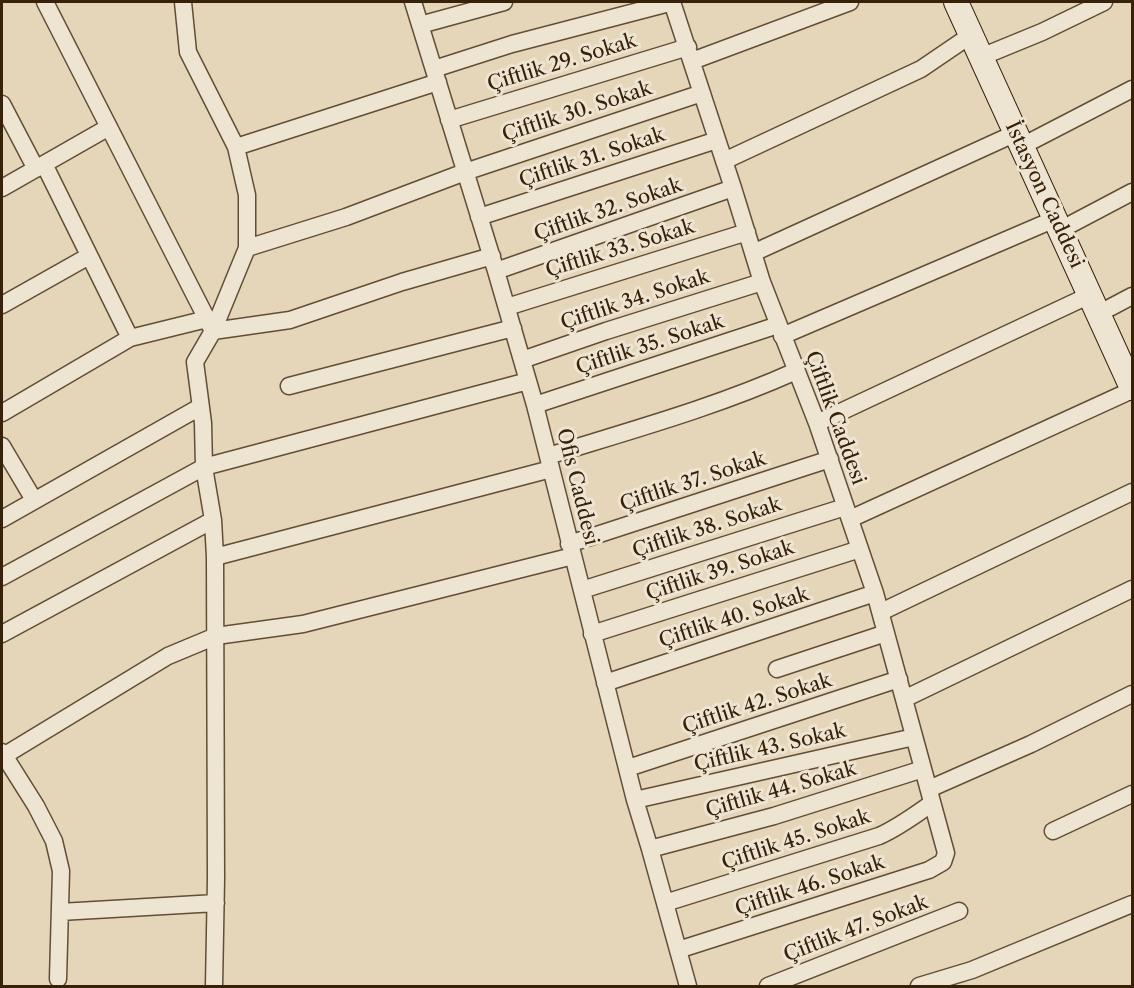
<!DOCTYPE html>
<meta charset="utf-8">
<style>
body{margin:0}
#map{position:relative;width:1134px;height:988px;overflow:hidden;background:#e5d5b9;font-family:"Libre Caslon Text",serif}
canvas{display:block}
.frame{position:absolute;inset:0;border:3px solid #372109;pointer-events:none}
</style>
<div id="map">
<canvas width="1134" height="988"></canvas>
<div class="frame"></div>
</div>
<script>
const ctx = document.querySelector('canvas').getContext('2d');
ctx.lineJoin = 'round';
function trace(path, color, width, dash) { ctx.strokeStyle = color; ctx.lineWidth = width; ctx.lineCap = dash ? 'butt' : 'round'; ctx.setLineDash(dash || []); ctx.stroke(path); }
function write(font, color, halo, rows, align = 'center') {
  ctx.font = font + ' "Libre Caslon Text",serif'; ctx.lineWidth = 6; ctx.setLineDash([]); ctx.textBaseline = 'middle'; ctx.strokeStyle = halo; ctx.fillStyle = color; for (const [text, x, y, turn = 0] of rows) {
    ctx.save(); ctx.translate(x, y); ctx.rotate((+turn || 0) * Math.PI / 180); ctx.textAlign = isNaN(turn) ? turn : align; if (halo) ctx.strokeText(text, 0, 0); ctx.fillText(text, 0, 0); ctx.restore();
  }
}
const street = new Path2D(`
 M 45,2 L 213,331 L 290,320 L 402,282 L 492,256
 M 183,2 L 188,52 L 236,147 L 247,195 L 247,248 L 213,331 L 195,362 L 203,423 L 204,467 L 213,520 L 215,557 L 216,879 L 214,986
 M 413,2 L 496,271 L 535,405 L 635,800 L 650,849 L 688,986
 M 672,2 L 733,188 L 762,282 L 817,423 L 875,593 L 946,853 L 943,862 L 929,870 L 678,950
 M 420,25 L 504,2
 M 981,57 L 1042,32 L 1104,2
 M 692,61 L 850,2
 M 434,69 L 512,44 L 673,2
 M 2,104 L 36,169
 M 449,120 L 688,47
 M 1022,146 L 1132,89
 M 236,147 L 438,82
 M 724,161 L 921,69 L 971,35
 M 44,164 L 130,338
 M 2,188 L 109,127
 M 479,217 L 717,140
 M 1060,230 L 1132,192
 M 247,248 L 346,217 L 465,172 L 702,93
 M 753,253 L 1016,133
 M 496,271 L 733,188
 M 2,305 L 89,256
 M 507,307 L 747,232
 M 1098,314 L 1132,296
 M 782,336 L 1055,219
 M 522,360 L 606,331 L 762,282
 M 289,386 L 513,328
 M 535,405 L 778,325
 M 2,413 L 130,338 L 207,319
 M 817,423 L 1090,295
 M 2,446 L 34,500
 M 548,456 C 632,430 716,407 796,371
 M 2,519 L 200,407
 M 850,519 L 1132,390
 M 569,544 L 830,459
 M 215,557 L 551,469
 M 2,577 L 204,467 L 528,381
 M 582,590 L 845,507
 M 881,612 L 1132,492
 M 2,634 L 213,520
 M 592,634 L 860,549
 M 777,669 L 886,633
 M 605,683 L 875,593
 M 904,699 L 1132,589
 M 2,752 L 36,806 L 54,841 L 61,871 L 58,979
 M 2,757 L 168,656 L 216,636 L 303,624 L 573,556
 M 628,768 L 899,679
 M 929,789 L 1031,744 L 1132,694
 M 635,800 L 914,737
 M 1053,831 L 1132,794
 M 650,849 L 774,816 L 923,769
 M 665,903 L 879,836 C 899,827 915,815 932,803
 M 60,912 L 216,903
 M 768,986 L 959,911
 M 919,986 L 972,970 L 1132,904`);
const secondary = new Path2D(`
 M 956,2 L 1132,388`);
trace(street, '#624e35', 19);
trace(secondary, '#372109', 26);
trace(street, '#eee4d2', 16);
trace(secondary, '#eee4d2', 24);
write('20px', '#372109', '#eee4d2', [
 ["Çiftlik 29. Sokak",562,63,-17],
 ["Çiftlik 30. Sokak",577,112,-18],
 ["Çiftlik 31. Sokak",592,158,-18],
 ["İstasyon Caddesi",1044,195,65],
 ["Çiftlik 32. Sokak",608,210,-19],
 ["Çiftlik 33. Sokak",620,249,-17],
 ["Çiftlik 34. Sokak",635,300,-18],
 ["Çiftlik 35. Sokak",650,345,-18],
 ["Çiftlik Caddesi",835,418,70],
 ["Çiftlik 37. Sokak",693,482,-18],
 ["Ofis Caddesi",577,487,76],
 ["Çiftlik 38. Sokak",707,528,-18],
 ["Çiftlik 39. Sokak",720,571,-18],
 ["Çiftlik 40. Sokak",734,618,-18],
 ["Çiftlik 42. Sokak",757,704,-18],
 ["Çiftlik 43. Sokak",770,748,-13],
 ["Çiftlik 44. Sokak",781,790,-16],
 ["Çiftlik 45. Sokak",796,840,-18],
 ["Çiftlik 46. Sokak",810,886,-18],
 ["Çiftlik 47. Sokak",856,929,-21]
]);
</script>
